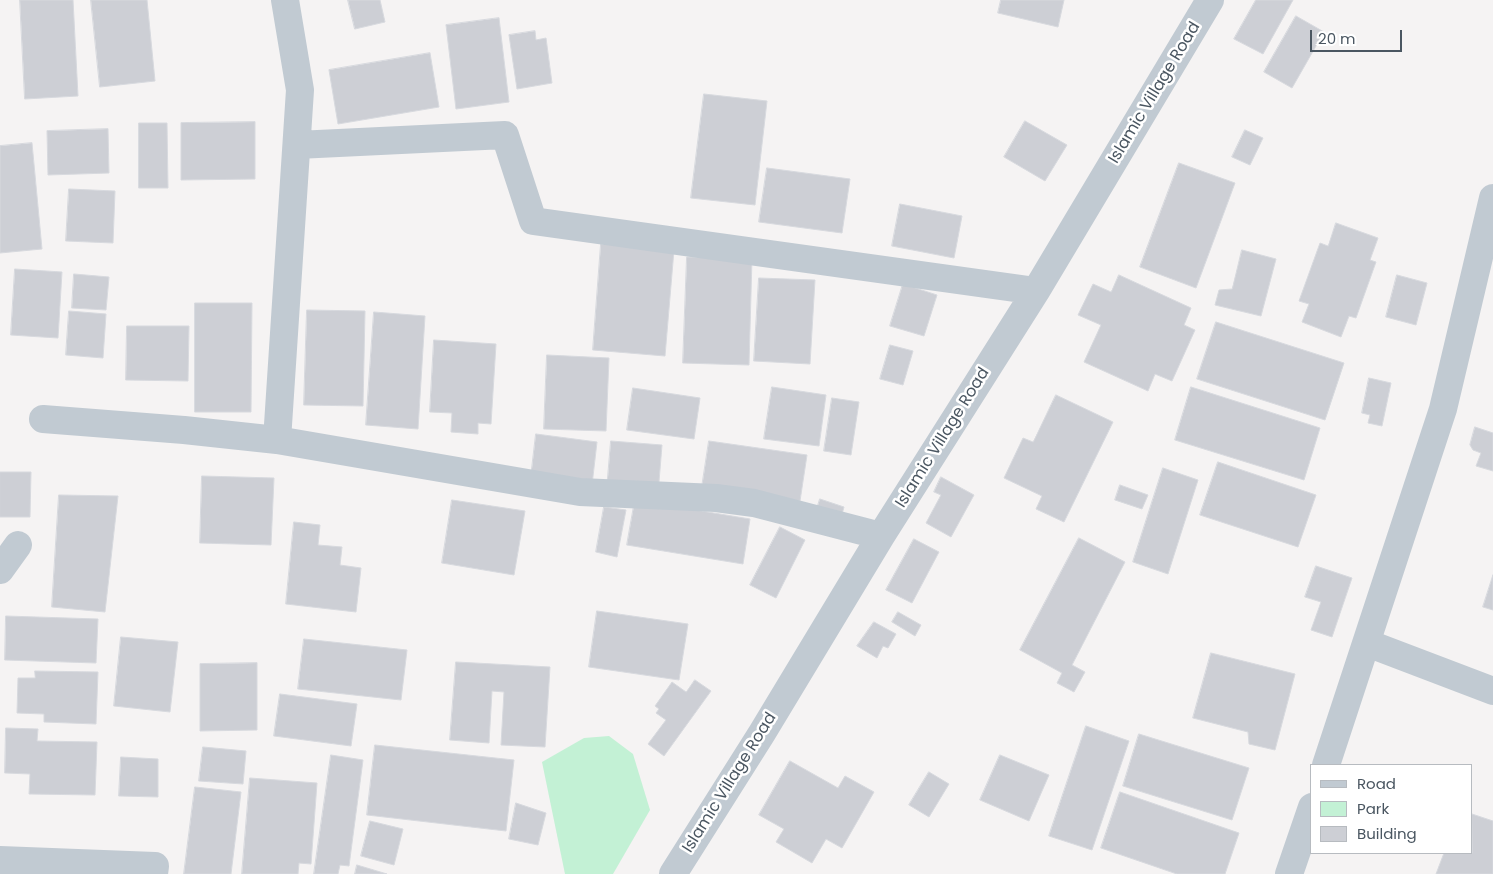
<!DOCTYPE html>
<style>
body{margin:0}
#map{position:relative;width:1493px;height:874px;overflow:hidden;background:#f5f3f3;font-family:Poppins,sans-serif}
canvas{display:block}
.legend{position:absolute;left:1310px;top:764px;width:162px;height:90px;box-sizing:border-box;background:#fff;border:1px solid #b7bbc0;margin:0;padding:6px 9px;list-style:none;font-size:15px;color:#4a5661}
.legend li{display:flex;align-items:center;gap:10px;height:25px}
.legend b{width:25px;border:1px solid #b7bbc0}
.scale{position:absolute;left:1310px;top:30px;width:92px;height:22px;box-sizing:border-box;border:2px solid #4a5661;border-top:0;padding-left:6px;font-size:15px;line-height:18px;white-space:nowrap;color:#4a5661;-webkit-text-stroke:4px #fff;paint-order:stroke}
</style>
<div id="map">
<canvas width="1493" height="874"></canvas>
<ul class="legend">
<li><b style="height:6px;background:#c1cad2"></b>Road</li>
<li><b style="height:14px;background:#c3f1d5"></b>Park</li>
<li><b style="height:14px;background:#cdcfd5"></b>Building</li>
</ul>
<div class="scale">20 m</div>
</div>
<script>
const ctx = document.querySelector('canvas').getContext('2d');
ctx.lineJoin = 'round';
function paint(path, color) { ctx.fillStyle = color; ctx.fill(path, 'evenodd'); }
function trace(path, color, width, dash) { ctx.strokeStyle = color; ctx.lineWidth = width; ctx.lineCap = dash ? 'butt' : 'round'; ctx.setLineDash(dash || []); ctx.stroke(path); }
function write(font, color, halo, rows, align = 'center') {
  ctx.font = font + ' Poppins,sans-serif'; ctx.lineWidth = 5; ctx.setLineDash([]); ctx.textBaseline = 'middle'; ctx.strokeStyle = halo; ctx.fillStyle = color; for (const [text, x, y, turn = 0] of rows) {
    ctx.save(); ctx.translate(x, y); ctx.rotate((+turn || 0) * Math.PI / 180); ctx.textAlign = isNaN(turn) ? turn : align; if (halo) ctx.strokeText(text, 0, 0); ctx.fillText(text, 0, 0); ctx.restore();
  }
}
paint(new Path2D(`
 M 609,736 L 633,754 L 650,810 L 613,874 L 565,874 L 542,762 L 584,738 Z`), '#c3f1d5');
const building = new Path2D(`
 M 20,0 L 73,0 L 78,96 L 25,99 Z
 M 91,0 L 147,0 L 155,81 L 100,87 Z
 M 348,0 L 380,0 L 385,22 L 355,29 Z
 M 1001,0 L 1064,0 L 1058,27 L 998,13 Z
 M 1256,0 L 1293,0 L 1263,54 L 1234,39 Z
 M 1296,16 L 1324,32 L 1292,88 L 1264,72 Z
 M 499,18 L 509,102 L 456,109 L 446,25 Z
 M 535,31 L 536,40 L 546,38 L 552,83 L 517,89 L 509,35 Z
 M 430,53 L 439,107 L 338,124 L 329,70 Z
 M 704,94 L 767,101 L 755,205 L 691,198 Z
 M 1025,121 L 1067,145 L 1045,181 L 1004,157 Z
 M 255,122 L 255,179 L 181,180 L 181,123 Z
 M 139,123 L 167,123 L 168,188 L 139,188 Z
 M 108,129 L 109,173 L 48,175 L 47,131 Z
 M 1245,130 L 1263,138 L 1250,165 L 1232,157 Z
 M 32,143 L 42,249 L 0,253 L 0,146 Z
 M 1179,163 L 1235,183 L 1196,288 L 1140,267 Z
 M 767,168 L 850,179 L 842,233 L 759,222 Z
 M 69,189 L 115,191 L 113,243 L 66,241 Z
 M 900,204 L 962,216 L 954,258 L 892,246 Z
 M 1336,223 L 1378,238 L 1370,260 L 1376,262 L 1356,318 L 1349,316 L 1341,337 L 1302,322 L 1309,304 L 1299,301 L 1320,243 L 1328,246 Z
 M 601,244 L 674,250 L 665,356 L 593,350 Z
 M 1242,250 L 1276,259 L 1261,316 L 1215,305 L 1219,290 L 1232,289 Z
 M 687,257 L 752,258 L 749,365 L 683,363 Z
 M 15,269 L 62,272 L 58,338 L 11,335 Z
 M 74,274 L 109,277 L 106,310 L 72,308 Z
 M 1119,275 L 1191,308 L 1184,325 L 1195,330 L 1172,381 L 1155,374 L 1148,391 L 1084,362 L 1101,325 L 1078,315 L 1093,284 L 1111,292 Z
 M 1397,275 L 1427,283 L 1416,325 L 1386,317 Z
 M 759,278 L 815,280 L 810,364 L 754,361 Z
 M 903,284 L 937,295 L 924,336 L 890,326 Z
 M 195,303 L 252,303 L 251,412 L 195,412 Z
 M 307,310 L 365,311 L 363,406 L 304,405 Z
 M 69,311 L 106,314 L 103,358 L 66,355 Z
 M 374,312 L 425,316 L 418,429 L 366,425 Z
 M 1216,322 L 1344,363 L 1325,420 L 1197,379 Z
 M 127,326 L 189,326 L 188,381 L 126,380 Z
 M 434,340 L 496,344 L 491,424 L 478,423 L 478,434 L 451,432 L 452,413 L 430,412 Z
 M 890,345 L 913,351 L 903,385 L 880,379 Z
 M 547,355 L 609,358 L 606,431 L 544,429 Z
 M 1369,378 L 1391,383 L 1382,426 L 1368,423 L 1370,415 L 1362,413 Z
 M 772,387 L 826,395 L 819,446 L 764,439 Z
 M 1191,387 L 1320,428 L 1304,480 L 1175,440 Z
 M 633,388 L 700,398 L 694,439 L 627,430 Z
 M 1056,395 L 1113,422 L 1064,522 L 1036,509 L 1042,496 L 1004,478 L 1023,438 L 1033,442 Z
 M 832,398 L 859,402 L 851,455 L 824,451 Z
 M 1475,427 L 1493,433 L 1493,471 L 1476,466 L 1481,453 L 1473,450 L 1470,445 Z
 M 536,434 L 597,442 L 592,485 L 531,477 Z
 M 611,441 L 662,445 L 658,494 L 607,489 Z
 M 709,441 L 807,455 L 800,501 L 702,487 Z
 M 1218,462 L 1316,495 L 1298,547 L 1200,515 Z
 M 1163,468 L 1198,480 L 1168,574 L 1133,562 Z
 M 0,472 L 31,472 L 30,517 L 0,517 Z
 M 202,476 L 274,478 L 271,545 L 200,543 Z
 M 941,477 L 974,495 L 951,537 L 926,523 L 941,495 L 934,492 Z
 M 1120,485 L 1148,495 L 1142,509 L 1115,500 Z
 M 59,495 L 118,496 L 105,612 L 52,607 Z
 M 820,499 L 844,507 L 839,525 L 814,518 Z
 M 452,500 L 525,511 L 514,575 L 442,563 Z
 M 635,500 L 750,519 L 743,564 L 627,545 Z
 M 604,507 L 626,510 L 617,557 L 596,552 Z
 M 294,522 L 320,525 L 318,545 L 342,547 L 340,565 L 361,568 L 356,612 L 286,604 Z
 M 780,527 L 805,540 L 776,598 L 750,585 Z
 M 1079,538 L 1125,562 L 1072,665 L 1085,672 L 1074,692 L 1057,683 L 1062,673 L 1020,650 Z
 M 914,539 L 939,552 L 912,603 L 886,590 Z
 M 1316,566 L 1352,578 L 1332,637 L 1311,630 L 1321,602 L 1305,597 Z
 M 1493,575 L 1493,610 L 1483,607 Z
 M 597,611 L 688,624 L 679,680 L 589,667 Z
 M 898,612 L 921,625 L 915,636 L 892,622 Z
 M 6,616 L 98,619 L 96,663 L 5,660 Z
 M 874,622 L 896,634 L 888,648 L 883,646 L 877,658 L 857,646 Z
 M 121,637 L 178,642 L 170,712 L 114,706 Z
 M 304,639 L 407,650 L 401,700 L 298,689 Z
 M 1211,653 L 1295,674 L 1275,750 L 1249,744 L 1248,732 L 1193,718 Z
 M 456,662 L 550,667 L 545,747 L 501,745 L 504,692 L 492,691 L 489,743 L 450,740 Z
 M 257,663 L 257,730 L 200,731 L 200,664 Z
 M 35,671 L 98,672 L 96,724 L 44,722 L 44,714 L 17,713 L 18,678 L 35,678 Z
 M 695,680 L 711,691 L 664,756 L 648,744 L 666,720 L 656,713 L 659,709 L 655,706 L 672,682 L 686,692 Z
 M 280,694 L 357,704 L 351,746 L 274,736 Z
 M 1086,726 L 1129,741 L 1092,850 L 1049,836 Z
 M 6,728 L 38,729 L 37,741 L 97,742 L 95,795 L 29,794 L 30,774 L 5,773 Z
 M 1139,734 L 1249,768 L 1232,820 L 1123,786 Z
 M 375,745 L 514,760 L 506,831 L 367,815 Z
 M 203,747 L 246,751 L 243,784 L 199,781 Z
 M 331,755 L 363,760 L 349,866 L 340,865 L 338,874 L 314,874 Z
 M 1000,755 L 1049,775 L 1029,821 L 980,800 Z
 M 121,757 L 158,759 L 158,797 L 119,796 Z
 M 790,761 L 838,788 L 845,776 L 874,792 L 842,848 L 826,839 L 812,863 L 776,842 L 784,829 L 759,815 Z
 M 929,772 L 949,784 L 929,817 L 909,805 Z
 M 250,778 L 317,783 L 311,864 L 299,863 L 298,874 L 242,874 Z
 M 195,787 L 241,792 L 231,874 L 184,874 Z
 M 1120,792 L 1239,833 L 1225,874 L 1177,874 L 1101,848 Z
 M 516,803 L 546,813 L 538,845 L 509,839 Z
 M 1472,814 L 1493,821 L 1493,874 L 1436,874 L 1444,853 L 1472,853 Z
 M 370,821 L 403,829 L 394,865 L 361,856 Z
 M 357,865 L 387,874 L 355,874 Z`);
paint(building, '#cdcfd5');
trace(building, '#d7d9de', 1);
trace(new Path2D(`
 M 297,145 L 505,135 L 533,221 L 1036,291
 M 43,419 L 184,430 L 277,440 L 580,492 L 716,498 L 754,503 L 881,536
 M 277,440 L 300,90 L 285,0
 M 0,570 L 18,545
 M 1367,643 L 1493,691
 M 1326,765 L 1443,409 L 1493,198
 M 0,860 L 155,866 L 154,874
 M 673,874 L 762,733 L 881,536 L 1036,291 L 1210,0
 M 1289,874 L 1312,807`), '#c1cad2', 28);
write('16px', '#4a5661', '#fff', [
 ["Islamic Village Road",1155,93,-59],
 ["Islamic Village Road",943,438,-58],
 ["Islamic Village Road",730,783,-58]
]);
</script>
